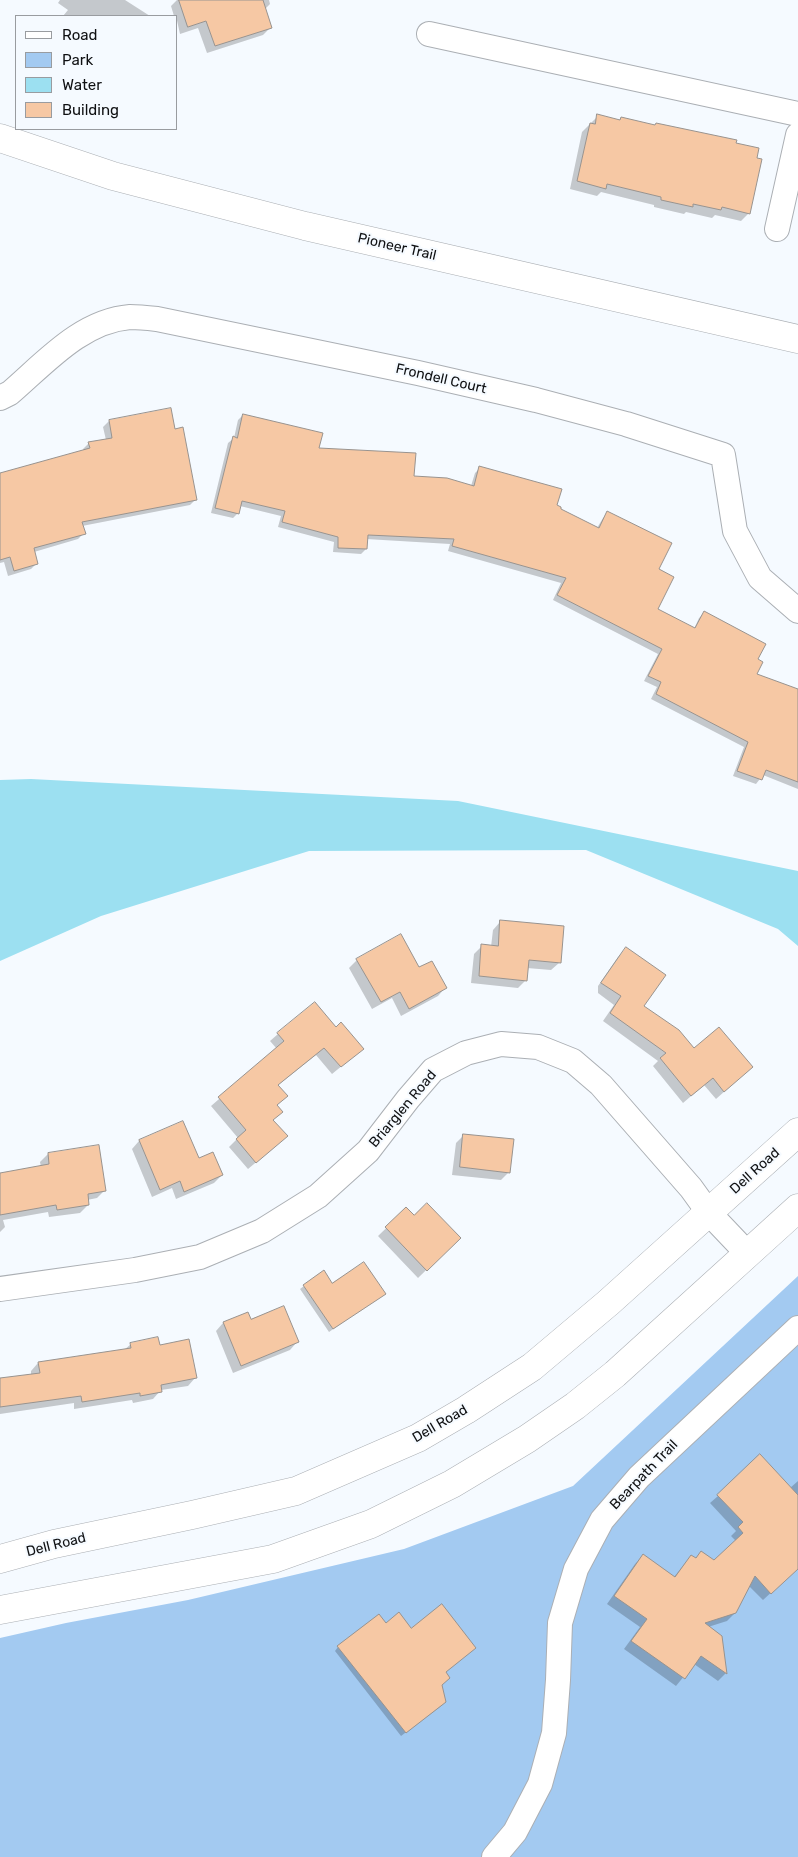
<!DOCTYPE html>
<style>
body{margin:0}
#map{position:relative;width:798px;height:1857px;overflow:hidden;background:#f5faff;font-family:Rubik,sans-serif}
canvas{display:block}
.legend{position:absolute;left:15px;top:15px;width:162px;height:115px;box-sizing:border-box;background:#f5faff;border:1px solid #999ca0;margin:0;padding:6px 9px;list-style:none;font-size:15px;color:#0f1012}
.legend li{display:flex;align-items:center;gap:10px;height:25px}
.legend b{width:25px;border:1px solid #999ca0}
</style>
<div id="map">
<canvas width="798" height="1857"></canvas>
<ul class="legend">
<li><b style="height:6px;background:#fff"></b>Road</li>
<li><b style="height:14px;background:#a3caf1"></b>Park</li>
<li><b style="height:14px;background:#9ce0f1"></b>Water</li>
<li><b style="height:14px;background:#f6c8a4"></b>Building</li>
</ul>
</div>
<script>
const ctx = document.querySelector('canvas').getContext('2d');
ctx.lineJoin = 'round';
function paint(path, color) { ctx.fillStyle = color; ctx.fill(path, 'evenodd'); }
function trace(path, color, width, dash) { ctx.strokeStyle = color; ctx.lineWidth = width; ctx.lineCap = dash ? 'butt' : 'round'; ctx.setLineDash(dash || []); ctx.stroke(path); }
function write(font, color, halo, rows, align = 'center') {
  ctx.font = font + ' Rubik,sans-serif'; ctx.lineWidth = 4; ctx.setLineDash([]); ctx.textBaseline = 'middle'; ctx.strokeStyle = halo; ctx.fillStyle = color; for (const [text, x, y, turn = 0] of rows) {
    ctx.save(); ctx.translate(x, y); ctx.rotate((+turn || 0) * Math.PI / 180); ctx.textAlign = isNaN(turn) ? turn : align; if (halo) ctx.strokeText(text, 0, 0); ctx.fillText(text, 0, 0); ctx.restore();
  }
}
paint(new Path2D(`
 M 798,1276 L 798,1857 L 0,1857 L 0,1638 L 66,1623 L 188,1600 L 404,1549 L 573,1486 Z`), '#a3caf1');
paint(new Path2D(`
 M 31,779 L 458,801 L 798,871 L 798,946 L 778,929 L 586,850 L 309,851 L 101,916 L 0,961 L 0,780 Z`), '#9ce0f1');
paint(new Path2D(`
 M 60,0 L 125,0 L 150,16 L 63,16 L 68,10 L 58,3 Z
 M 177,0 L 269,0 L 270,4 L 265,9 L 271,27 L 263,35 L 207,53 L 198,28 L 180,34 L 176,16 L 174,16 L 171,6 Z
 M 598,116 L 619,121 L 621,118 L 749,213 L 741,221 L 715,215 L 712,218 L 686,212 L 684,214 L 654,207 L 654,205 L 601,192 L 597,196 L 570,189 L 582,132 Z
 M 243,415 L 318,449 L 413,477 L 471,486 L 475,473 L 480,468 L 597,528 L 603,518 L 608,513 L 657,570 L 656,610 L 694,629 L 699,618 L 704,613 L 756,660 L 755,674 L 798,690 L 798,789 L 763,775 L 756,784 L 733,776 L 744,747 L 651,699 L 657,687 L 644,681 L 658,654 L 553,600 L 561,583 L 448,551 L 450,544 L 366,539 L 366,549 L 361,554 L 333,552 L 334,542 L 278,527 L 281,516 L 240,506 L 238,513 L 233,518 L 211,513 L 228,443 L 234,438 L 238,420 Z
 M 109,421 L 174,430 L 195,500 L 190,505 L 82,526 L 84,533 L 78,539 L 34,552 L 37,563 L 31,569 L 8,576 L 4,562 L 0,563 L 0,474 L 84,451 L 83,449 L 89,443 L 106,440 L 103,427 Z
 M 500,922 L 559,963 L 551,970 L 527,968 L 526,980 L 518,988 L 471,983 L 474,954 L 482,946 L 491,947 L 493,930 Z
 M 626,949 L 642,1006 L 694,1050 L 743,1075 L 716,1099 L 704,1085 L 683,1103 L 653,1066 L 658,1061 L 603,1021 L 614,1005 L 598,993 L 598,986 L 618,957 Z
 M 357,960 L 419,969 L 445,988 L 438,996 L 401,1016 L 392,998 L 372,1009 L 349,968 Z
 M 278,1034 L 354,1056 L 332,1074 L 316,1055 L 277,1086 L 286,1096 L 276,1106 L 272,1120 L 278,1144 L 248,1169 L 229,1147 L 238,1138 L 211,1106 L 277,1049 L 270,1041 Z
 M 464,1135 L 509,1172 L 501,1180 L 452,1175 L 456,1143 Z
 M 139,1141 L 198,1160 L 222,1175 L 214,1183 L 176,1199 L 172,1188 L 152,1197 L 132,1149 Z
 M 48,1154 L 105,1190 L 97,1198 L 87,1200 L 88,1205 L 80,1213 L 49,1217 L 48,1212 L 3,1220 L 5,1227 L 0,1232 L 0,1174 L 41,1167 L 40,1162 Z
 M 406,1209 L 414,1217 L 459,1238 L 418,1278 L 378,1236 Z
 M 332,1285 L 384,1294 L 329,1332 L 300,1289 L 304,1286 Z
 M 251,1320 L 297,1342 L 290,1350 L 233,1373 L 216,1331 L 223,1323 Z
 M 131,1344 L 159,1347 L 195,1378 L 188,1386 L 161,1390 L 153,1399 L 133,1403 L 132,1400 L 74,1409 L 74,1403 L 0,1414 L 0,1379 L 31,1375 L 31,1371 L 38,1363 L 124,1350 Z
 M 798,1481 L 798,1568 L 763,1600 L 749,1586 L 735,1613 L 727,1621 L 708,1627 L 720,1637 L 726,1673 L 718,1681 L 694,1664 L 676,1686 L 624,1649 L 640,1627 L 607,1604 L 635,1564 L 643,1556 L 674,1577 L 691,1556 L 695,1559 L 701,1552 L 714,1562 L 736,1541 L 731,1536 L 736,1531 L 710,1503 L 718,1496 L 790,1488 Z
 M 386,1624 L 444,1672 L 441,1685 L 441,1706 L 401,1736 L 335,1651 L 338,1647 Z`), '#0003');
const building = new Path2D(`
 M 179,0 L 263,0 L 272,28 L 215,46 L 206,21 L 188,27 Z
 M 597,114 L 620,120 L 621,117 L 655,125 L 656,123 L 737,140 L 736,143 L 759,148 L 757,158 L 762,159 L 750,214 L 722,207 L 721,210 L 693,204 L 693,207 L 661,200 L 661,197 L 607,184 L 606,189 L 577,181 L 590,123 L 595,124 Z
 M 171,408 L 175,429 L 183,427 L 197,500 L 82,522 L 86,534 L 34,548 L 38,564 L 14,571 L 10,557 L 0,560 L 0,473 L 90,448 L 88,442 L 112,438 L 109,420 Z
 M 243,414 L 323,433 L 319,448 L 416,453 L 414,476 L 447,478 L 474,486 L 479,466 L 562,489 L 557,505 L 561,507 L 561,509 L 599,528 L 607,511 L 672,543 L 659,569 L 674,577 L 658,609 L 695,628 L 704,611 L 766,644 L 758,659 L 763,662 L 757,674 L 798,689 L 798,782 L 766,770 L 762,780 L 737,771 L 748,742 L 656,694 L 661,682 L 648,676 L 662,649 L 557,595 L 566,578 L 452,546 L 454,539 L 368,535 L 367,549 L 338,548 L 338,537 L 282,522 L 285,511 L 242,501 L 239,514 L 215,508 L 233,436 L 237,438 Z
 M 500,920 L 564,926 L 561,963 L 529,960 L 527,981 L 479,976 L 481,944 L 498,946 Z
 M 401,934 L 419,967 L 432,961 L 447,988 L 409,1009 L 400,992 L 381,1002 L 356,959 Z
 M 626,947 L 666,975 L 644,1006 L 679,1030 L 694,1048 L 719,1027 L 753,1067 L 724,1092 L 713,1078 L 691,1096 L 660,1058 L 666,1053 L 610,1013 L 621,996 L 601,983 Z
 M 315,1002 L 336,1027 L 341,1022 L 364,1049 L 341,1067 L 324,1048 L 278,1085 L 288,1096 L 277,1105 L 283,1112 L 273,1120 L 288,1136 L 256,1163 L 236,1139 L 246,1130 L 218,1097 L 284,1041 L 277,1033 Z
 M 183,1121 L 199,1158 L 213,1152 L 223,1175 L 184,1192 L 180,1181 L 160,1190 L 139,1140 Z
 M 463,1134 L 514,1139 L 510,1173 L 460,1167 Z
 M 99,1145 L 106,1191 L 88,1194 L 89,1205 L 57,1210 L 56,1205 L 0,1215 L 0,1173 L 49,1164 L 48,1153 Z
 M 427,1203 L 461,1238 L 427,1271 L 385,1227 L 406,1207 L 414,1215 Z
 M 364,1262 L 386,1294 L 333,1329 L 303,1285 L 324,1270 L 332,1283 Z
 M 284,1306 L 299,1342 L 241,1366 L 223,1322 L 248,1312 L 251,1319 Z
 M 158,1337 L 160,1345 L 189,1339 L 197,1378 L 161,1385 L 162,1392 L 140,1396 L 140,1393 L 82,1402 L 81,1396 L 0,1407 L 0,1378 L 40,1373 L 38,1362 L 131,1348 L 130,1343 Z
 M 760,1454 L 798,1495 L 798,1569 L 771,1594 L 755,1576 L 736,1613 L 705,1623 L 722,1636 L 727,1674 L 701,1656 L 685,1679 L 631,1641 L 647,1619 L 614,1596 L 643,1554 L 675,1577 L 691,1555 L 696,1558 L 701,1551 L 714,1560 L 743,1533 L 738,1527 L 743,1522 L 717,1495 Z
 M 442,1604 L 476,1648 L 446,1672 L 450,1678 L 442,1685 L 446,1702 L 406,1733 L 337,1646 L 379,1614 L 386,1623 L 399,1612 L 411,1628 Z`);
paint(building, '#f6c8a4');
trace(building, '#98938f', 1);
const minor = new Path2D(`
 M 429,34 L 798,114
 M 777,229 L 798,135
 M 0,398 L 10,393 C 45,363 81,321 130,317 C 138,317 148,318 157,319 L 418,373 L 536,400 L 626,424 L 723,455 L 735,531 L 760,578 L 798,611
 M 0,1289 L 135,1270 L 200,1257 L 262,1231 L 318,1196 L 368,1151 L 408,1099 L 433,1070 L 466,1053 L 501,1044 L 538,1047 L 573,1061 L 601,1085 L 691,1188 L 709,1213 L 747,1253
 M 494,1857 L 515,1832 L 540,1784 L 554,1733 L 558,1680 L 560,1623 L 576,1569 L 602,1520 L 639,1477 L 798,1328`);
const secondary = new Path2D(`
 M 0,138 L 113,176 L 305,226 L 798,339
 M 0,1559 L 54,1544 L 192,1515 L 296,1491 L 418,1438 L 466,1410 L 532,1367 L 608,1303 L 798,1132
 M 0,1610 L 273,1559 L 371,1524 L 452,1484 L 527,1439 L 575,1406 L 615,1374 L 798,1208`);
trace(minor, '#abafb4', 26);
trace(secondary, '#abafb4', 29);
trace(minor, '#fff', 24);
trace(secondary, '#fff', 28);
write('14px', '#0f1012', '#f5faff', [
 ["Pioneer Trail",397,247,13],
 ["Frondell Court",441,379,13],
 ["Briarglen Road",403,1109,-50],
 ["Dell Road",755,1171,-42],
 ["Dell Road",440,1424,-30],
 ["Bearpath Trail",644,1475,-46],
 ["Dell Road",56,1545,-14]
]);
</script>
